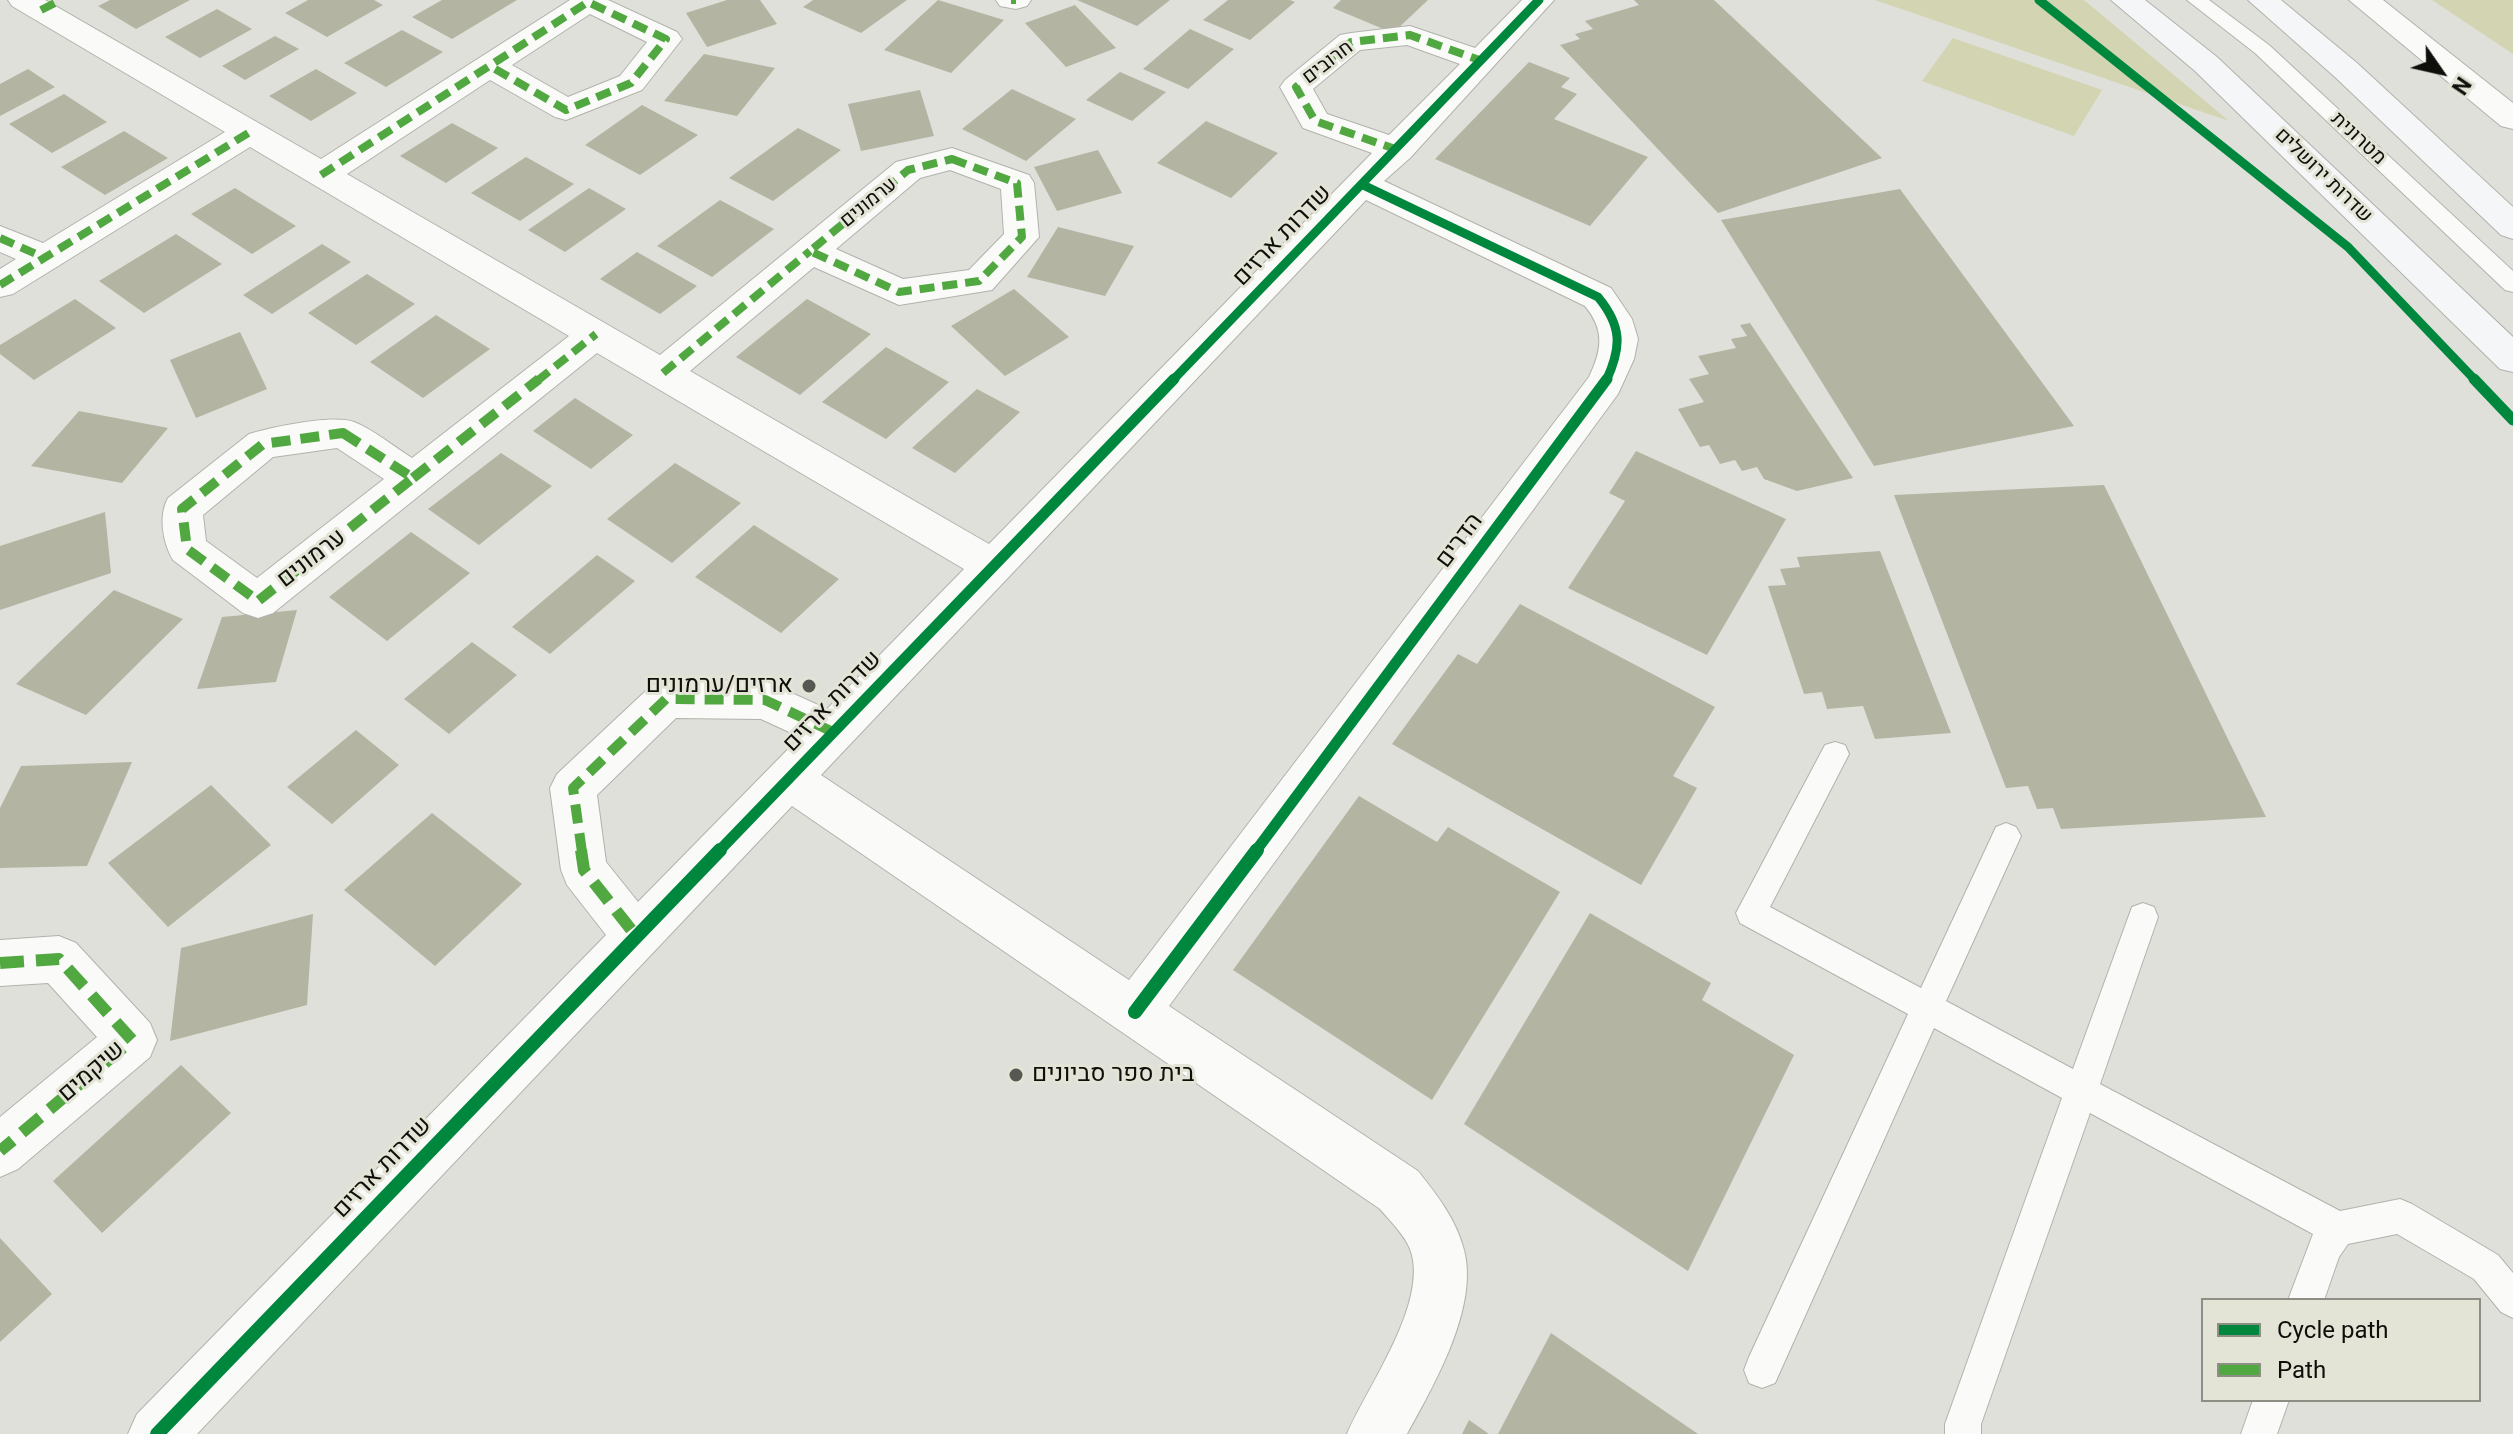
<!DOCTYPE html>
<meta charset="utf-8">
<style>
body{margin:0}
#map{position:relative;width:2513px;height:1434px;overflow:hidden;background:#e0e0da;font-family:Roboto,sans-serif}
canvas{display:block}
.legend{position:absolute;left:2201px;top:1298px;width:280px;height:104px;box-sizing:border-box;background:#e3e4d6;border:2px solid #8e8f84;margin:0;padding:10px 14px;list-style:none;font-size:24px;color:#0e0f0a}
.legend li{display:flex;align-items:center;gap:16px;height:40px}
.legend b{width:40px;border:2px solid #8e8f84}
.north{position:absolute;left:2401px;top:32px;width:80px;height:80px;-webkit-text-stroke:6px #e3e4d6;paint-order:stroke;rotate:124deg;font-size:22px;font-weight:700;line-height:32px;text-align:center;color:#0e0f0a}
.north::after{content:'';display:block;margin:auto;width:28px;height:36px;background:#0e0f0a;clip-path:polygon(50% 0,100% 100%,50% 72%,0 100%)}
</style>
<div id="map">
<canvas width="2513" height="1434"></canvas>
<ul class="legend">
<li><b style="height:10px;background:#00873e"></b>Cycle path</li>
<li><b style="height:10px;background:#51a841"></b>Path</li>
</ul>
<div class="north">N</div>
</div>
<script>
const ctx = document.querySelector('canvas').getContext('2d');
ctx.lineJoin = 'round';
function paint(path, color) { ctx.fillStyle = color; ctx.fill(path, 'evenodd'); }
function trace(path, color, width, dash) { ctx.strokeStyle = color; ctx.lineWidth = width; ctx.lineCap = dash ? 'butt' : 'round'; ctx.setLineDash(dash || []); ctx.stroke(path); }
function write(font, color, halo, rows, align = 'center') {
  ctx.font = font + ' Roboto,Heebo,sans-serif'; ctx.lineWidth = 6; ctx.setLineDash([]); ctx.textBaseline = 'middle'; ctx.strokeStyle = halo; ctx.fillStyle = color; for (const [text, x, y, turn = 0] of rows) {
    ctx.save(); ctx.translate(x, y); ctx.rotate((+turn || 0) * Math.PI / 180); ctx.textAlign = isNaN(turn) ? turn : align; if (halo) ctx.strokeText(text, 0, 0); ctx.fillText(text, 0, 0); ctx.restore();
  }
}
paint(new Path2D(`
 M 1875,0 L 2084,0 L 2229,121 Z
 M 2432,0 L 2513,0 L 2513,54 Z
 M 1953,38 L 2102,90 L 2074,136 L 1922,81 Z`), '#d2d4b2');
paint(new Path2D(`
 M 110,0 L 190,0 L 136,29 L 98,6 Z
 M 308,0 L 374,0 L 383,5 L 327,37 L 285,13 Z
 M 442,0 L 517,0 L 452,39 L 412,17 Z
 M 727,0 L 760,0 L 777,24 L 707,47 L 686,13 Z
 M 813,0 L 907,0 L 861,33 L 803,7 Z
 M 938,0 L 1004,20 L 951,73 L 884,50 Z
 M 1077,0 L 1170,0 L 1137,26 Z
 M 1228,0 L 1290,0 L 1295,2 L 1250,40 L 1203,20 Z
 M 1341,0 L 1428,0 L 1393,33 L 1333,8 Z
 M 1634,0 L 1714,0 L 1882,158 L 1718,213 L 1560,45 L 1580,39 L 1575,34 L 1593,29 L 1585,21 L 1639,5 Z
 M 1075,5 L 1116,48 L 1066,67 L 1025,23 Z
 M 217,9 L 252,29 L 200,58 L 165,37 Z
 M 1190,29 L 1234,49 L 1188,89 L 1143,69 Z
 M 402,30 L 443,52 L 386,87 L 344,63 Z
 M 275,36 L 299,49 L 245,80 L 222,66 Z
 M 704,54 L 775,68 L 737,116 L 664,101 Z
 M 1529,62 L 1570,78 L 1561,87 L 1577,94 L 1554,119 L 1648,157 L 1590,226 L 1435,159 Z
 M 28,69 L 55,87 L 0,116 L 0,84 Z
 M 316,69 L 357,93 L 311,121 L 269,96 Z
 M 1120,72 L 1166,92 L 1132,121 L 1086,100 Z
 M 1012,89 L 1076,119 L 1026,161 L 962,129 Z
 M 920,90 L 934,136 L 861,151 L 848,104 Z
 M 64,94 L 107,122 L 52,153 L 9,124 Z
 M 642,105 L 698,135 L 640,175 L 585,145 Z
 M 1206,121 L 1278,153 L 1231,198 L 1157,163 Z
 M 452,123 L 498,148 L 446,183 L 400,156 Z
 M 798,128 L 841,150 L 773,201 L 729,178 Z
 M 124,131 L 168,158 L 105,195 L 61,167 Z
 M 1098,150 L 1122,193 L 1057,211 L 1034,167 Z
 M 526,157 L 574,184 L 520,221 L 471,193 Z
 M 235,188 L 296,226 L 252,254 L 191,214 Z
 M 589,188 L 626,209 L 565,252 L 528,230 Z
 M 1900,189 L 2074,426 L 1874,466 L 1721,220 Z
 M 720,200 L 774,229 L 712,277 L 657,246 Z
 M 1058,227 L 1134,246 L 1105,296 L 1027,277 Z
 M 176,234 L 222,264 L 144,313 L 99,281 Z
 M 322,244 L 351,262 L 272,314 L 243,295 Z
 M 637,252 L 697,286 L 660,314 L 600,279 Z
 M 367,274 L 415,304 L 356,345 L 308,313 Z
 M 1014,289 L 1069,337 L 1005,376 L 951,326 Z
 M 75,299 L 116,328 L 34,380 L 0,354 L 0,345 Z
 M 807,299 L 871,334 L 800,395 L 736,357 Z
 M 436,315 L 490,349 L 423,398 L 370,362 Z
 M 1750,323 L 1853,478 L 1797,491 L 1764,479 L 1757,467 L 1742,471 L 1735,460 L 1720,464 L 1709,445 L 1700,447 L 1678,409 L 1704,402 L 1689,379 L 1709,374 L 1698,356 L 1736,348 L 1731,339 L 1747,336 L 1740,325 Z
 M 240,332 L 267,389 L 196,418 L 170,360 Z
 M 886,347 L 949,382 L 886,439 L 822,402 Z
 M 977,389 L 1020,412 L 955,473 L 912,448 Z
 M 575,398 L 633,435 L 591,469 L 533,431 Z
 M 79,411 L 168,428 L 122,483 L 31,466 Z
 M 1636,451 L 1786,519 L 1707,655 L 1568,588 L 1625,501 L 1609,493 Z
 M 501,453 L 552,486 L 479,545 L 428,509 Z
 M 675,463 L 741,503 L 672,563 L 607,519 Z
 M 2104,485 L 2266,817 L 2061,829 L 2053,808 L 2037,809 L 2028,786 L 2006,788 L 1894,495 Z
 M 105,512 L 111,573 L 0,610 L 0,546 Z
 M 754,525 L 839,579 L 781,633 L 695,577 Z
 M 411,532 L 470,573 L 387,641 L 329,597 Z
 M 1880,551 L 1951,733 L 1875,739 L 1863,706 L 1827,709 L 1822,692 L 1804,694 L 1768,586 L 1786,585 L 1780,569 L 1800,567 L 1797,557 Z
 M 597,555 L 635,581 L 550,654 L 512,627 Z
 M 114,590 L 183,619 L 86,715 L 16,684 Z
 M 1520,604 L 1715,707 L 1673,776 L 1697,788 L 1641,885 L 1392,744 L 1458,654 L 1477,664 Z
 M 297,610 L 276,682 L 197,689 L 222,617 Z
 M 472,642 L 517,675 L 449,734 L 404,699 Z
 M 356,730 L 399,765 L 332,824 L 287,787 Z
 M 132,762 L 87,866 L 0,868 L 0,808 L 21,766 Z
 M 211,785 L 271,845 L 168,927 L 108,863 Z
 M 1359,796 L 1437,842 L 1448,827 L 1560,892 L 1432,1100 L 1233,970 Z
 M 432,813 L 522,884 L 435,966 L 344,890 Z
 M 1590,913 L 1711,983 L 1702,1000 L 1794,1055 L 1688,1271 L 1464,1124 Z
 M 313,914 L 307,1005 L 170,1041 L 181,948 Z
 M 181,1065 L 231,1113 L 102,1233 L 53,1181 Z
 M 0,1238 L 52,1294 L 0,1342 Z
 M 1551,1333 L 1698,1434 L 1498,1434 Z
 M 1469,1420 L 1489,1434 L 1462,1434 Z`), '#b3b4a1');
const service = new Path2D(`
 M 2187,0 L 2209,0 L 2269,45 L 2513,271 L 2513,292 L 2505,290 L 2255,53 Z
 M 1835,742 L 1845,745 L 1849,754 L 1770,907 L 1921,988 L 1996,827 L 2006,823 L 2016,827 L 2021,836 L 1946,1001 L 2073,1069 L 2132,907 L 2143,903 L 2154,907 L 2158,917 L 2100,1084 L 2340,1211 L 2400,1199 L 2412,1204 L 2498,1255 L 2513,1273 L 2513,1318 L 2501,1312 L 2474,1279 L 2397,1234 L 2348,1244 L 2339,1257 L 2324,1300 L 2288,1300 L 2313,1234 L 2090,1113 L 1981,1424 L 1981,1434 L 1945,1434 L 1945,1424 L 2062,1098 L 1934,1028 L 1775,1383 L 1762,1388 L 1749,1383 L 1744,1370 L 1749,1357 L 1908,1014 L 1740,923 L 1736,913 L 1825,745 Z
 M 2253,1400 L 2289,1400 L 2277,1434 L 2241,1434 Z`);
const minor = new Path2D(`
 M 8,0 L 45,0 L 321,159 L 570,0 L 608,0 L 677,32 L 682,39 L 642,90 L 566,120 L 555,117 L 490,80 L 347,174 L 660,355 L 896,162 L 952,148 L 1029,175 L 1034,183 L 1039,237 L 992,290 L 899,305 L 814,267 L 690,371 L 989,544 L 1372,153 L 1303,128 L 1280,87 L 1285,80 L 1340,35 L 1351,33 L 1410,26 L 1475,48 L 1522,0 L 1554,0 L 1410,158 L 1384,181 L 1611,288 L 1632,319 L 1638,339 L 1634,359 L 1618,394 L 1169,1006 L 1418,1171 C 1437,1195 1456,1219 1464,1250 C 1479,1307 1434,1385 1407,1434 L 1347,1434 C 1367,1387 1430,1301 1410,1249 C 1404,1234 1390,1221 1380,1209 L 792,806 L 197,1434 L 128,1434 L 137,1414 L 606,935 L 567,885 L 561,870 L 550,788 L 557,774 L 651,686 L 666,680 L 765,681 L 827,709 L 964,569 L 597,353 L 273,613 L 258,618 L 243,613 L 173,560 C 163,543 158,516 168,498 L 249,434 C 272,427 333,414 354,422 C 374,430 393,446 412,458 L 569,336 L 250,147 L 13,294 L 0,297 L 0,269 L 16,259 L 0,252 L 0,226 L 43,243 L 225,132 L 12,6 ZM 590,14 L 647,42 L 620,76 L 568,97 L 512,65 ZM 1407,45 L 1460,64 L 1389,135 L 1327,114 L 1313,89 L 1360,50 ZM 950,170 L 1001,189 L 1004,234 L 969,270 L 903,279 L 836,249 L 920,178 ZM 1366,200 L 1585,306 C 1605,330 1602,350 1589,377 L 1129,980 L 821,775 ZM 337,448 L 384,479 L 257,578 L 206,541 L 203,515 L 273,457 ZM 676,718 L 761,719 L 800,737 L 638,902 L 606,862 L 597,795 Z
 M 996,0 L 1031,0 L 1027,6 L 1016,9 L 1000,6 Z
 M 59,936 L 76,943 L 150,1023 L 157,1040 L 150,1057 L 18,1169 L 0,1177 L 0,1117 L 97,1037 L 48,983 L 0,986 L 0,940 Z`);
const tertiary = new Path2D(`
 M 2349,0 L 2383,0 L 2513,103 L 2513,129 L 2501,126 Z`);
const secondary = new Path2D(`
 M 2111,0 L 2145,0 L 2217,57 L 2513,337 L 2513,372 L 2500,369 L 2195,71 Z
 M 2248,0 L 2281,0 L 2357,63 L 2513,207 L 2513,239 L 2501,235 L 2335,77 Z`);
trace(service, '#b2b2ad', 2);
trace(minor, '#b2b2ad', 2);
trace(tertiary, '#b2b2ad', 2);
trace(secondary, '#b2b2ad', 2);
paint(service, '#fafaf9');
paint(minor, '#fafaf9');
paint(tertiary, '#fafaf9');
paint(secondary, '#f5f6f7');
trace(new Path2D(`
 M 1011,0 L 1016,0
 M 41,10 L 61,0
 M 1398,150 L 1315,121 L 1296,87 L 1351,42 L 1410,35 L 1482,61
 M 952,159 L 1017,183 L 1022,237 L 979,281 L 899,292 L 810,251 L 908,170 Z
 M 321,175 L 588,2 L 666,39 L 631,83 L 566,110 L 490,66
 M 0,238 L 45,258
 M 0,285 L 250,132
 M 663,373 L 810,251
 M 537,381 L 596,334`), '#51a841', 8, [15, 8]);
trace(new Path2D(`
 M 343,433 L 413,478 L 258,601 L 187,549 L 182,509 L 263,444 Z
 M 413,478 L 539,379
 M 582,852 L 573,788 L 666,699 L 765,700 L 835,733`), '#51a841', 10, [19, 10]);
trace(new Path2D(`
 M 581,850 L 584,870 L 637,937
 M 0,963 L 59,959 L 132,1040 L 0,1151`), '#51a841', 12, [24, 12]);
trace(new Path2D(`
 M 2039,0 L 2348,247 L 2476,381
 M 1363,185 L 1598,297 C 1622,326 1622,347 1606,381
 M 1172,381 L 1539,0`), '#00873e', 9);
trace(new Path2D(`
 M 2474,379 L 2513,420
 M 718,852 L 1174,379
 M 1255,852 L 1607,379`), '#00873e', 11);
trace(new Path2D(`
 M 1135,1012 L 1257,850
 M 157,1434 L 720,850`), '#00873e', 14);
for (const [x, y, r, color] of [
 [809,686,8,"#585853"],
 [1016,1075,8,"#585853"]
]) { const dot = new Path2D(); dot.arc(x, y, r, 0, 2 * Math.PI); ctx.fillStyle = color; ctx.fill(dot); trace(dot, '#e3e4d6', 3); }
write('20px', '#0e0f0a', '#e3e4d6', [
 ["חרובים",1328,63,-37],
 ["מטרונית",2358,139,43],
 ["שדרות ירושלים",2323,176,44],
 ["ערמונים",869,203,-39]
]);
write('24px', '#0e0f0a', '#e3e4d6', [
 ["שדרות ארזים",1283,236,-46],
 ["הדרים",1460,541,-53],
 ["ערמונים",312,559,-38],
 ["שדרות ארזים",833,702,-46],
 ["שיקמים",92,1072,-41],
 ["שדרות ארזים",383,1168,-46]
]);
write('24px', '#0e0f0a', '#e3e4d6', [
 ["ארזים/ערמונים",793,686],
 ["בית ספר סביונים",1032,1075,"left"]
], 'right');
</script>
